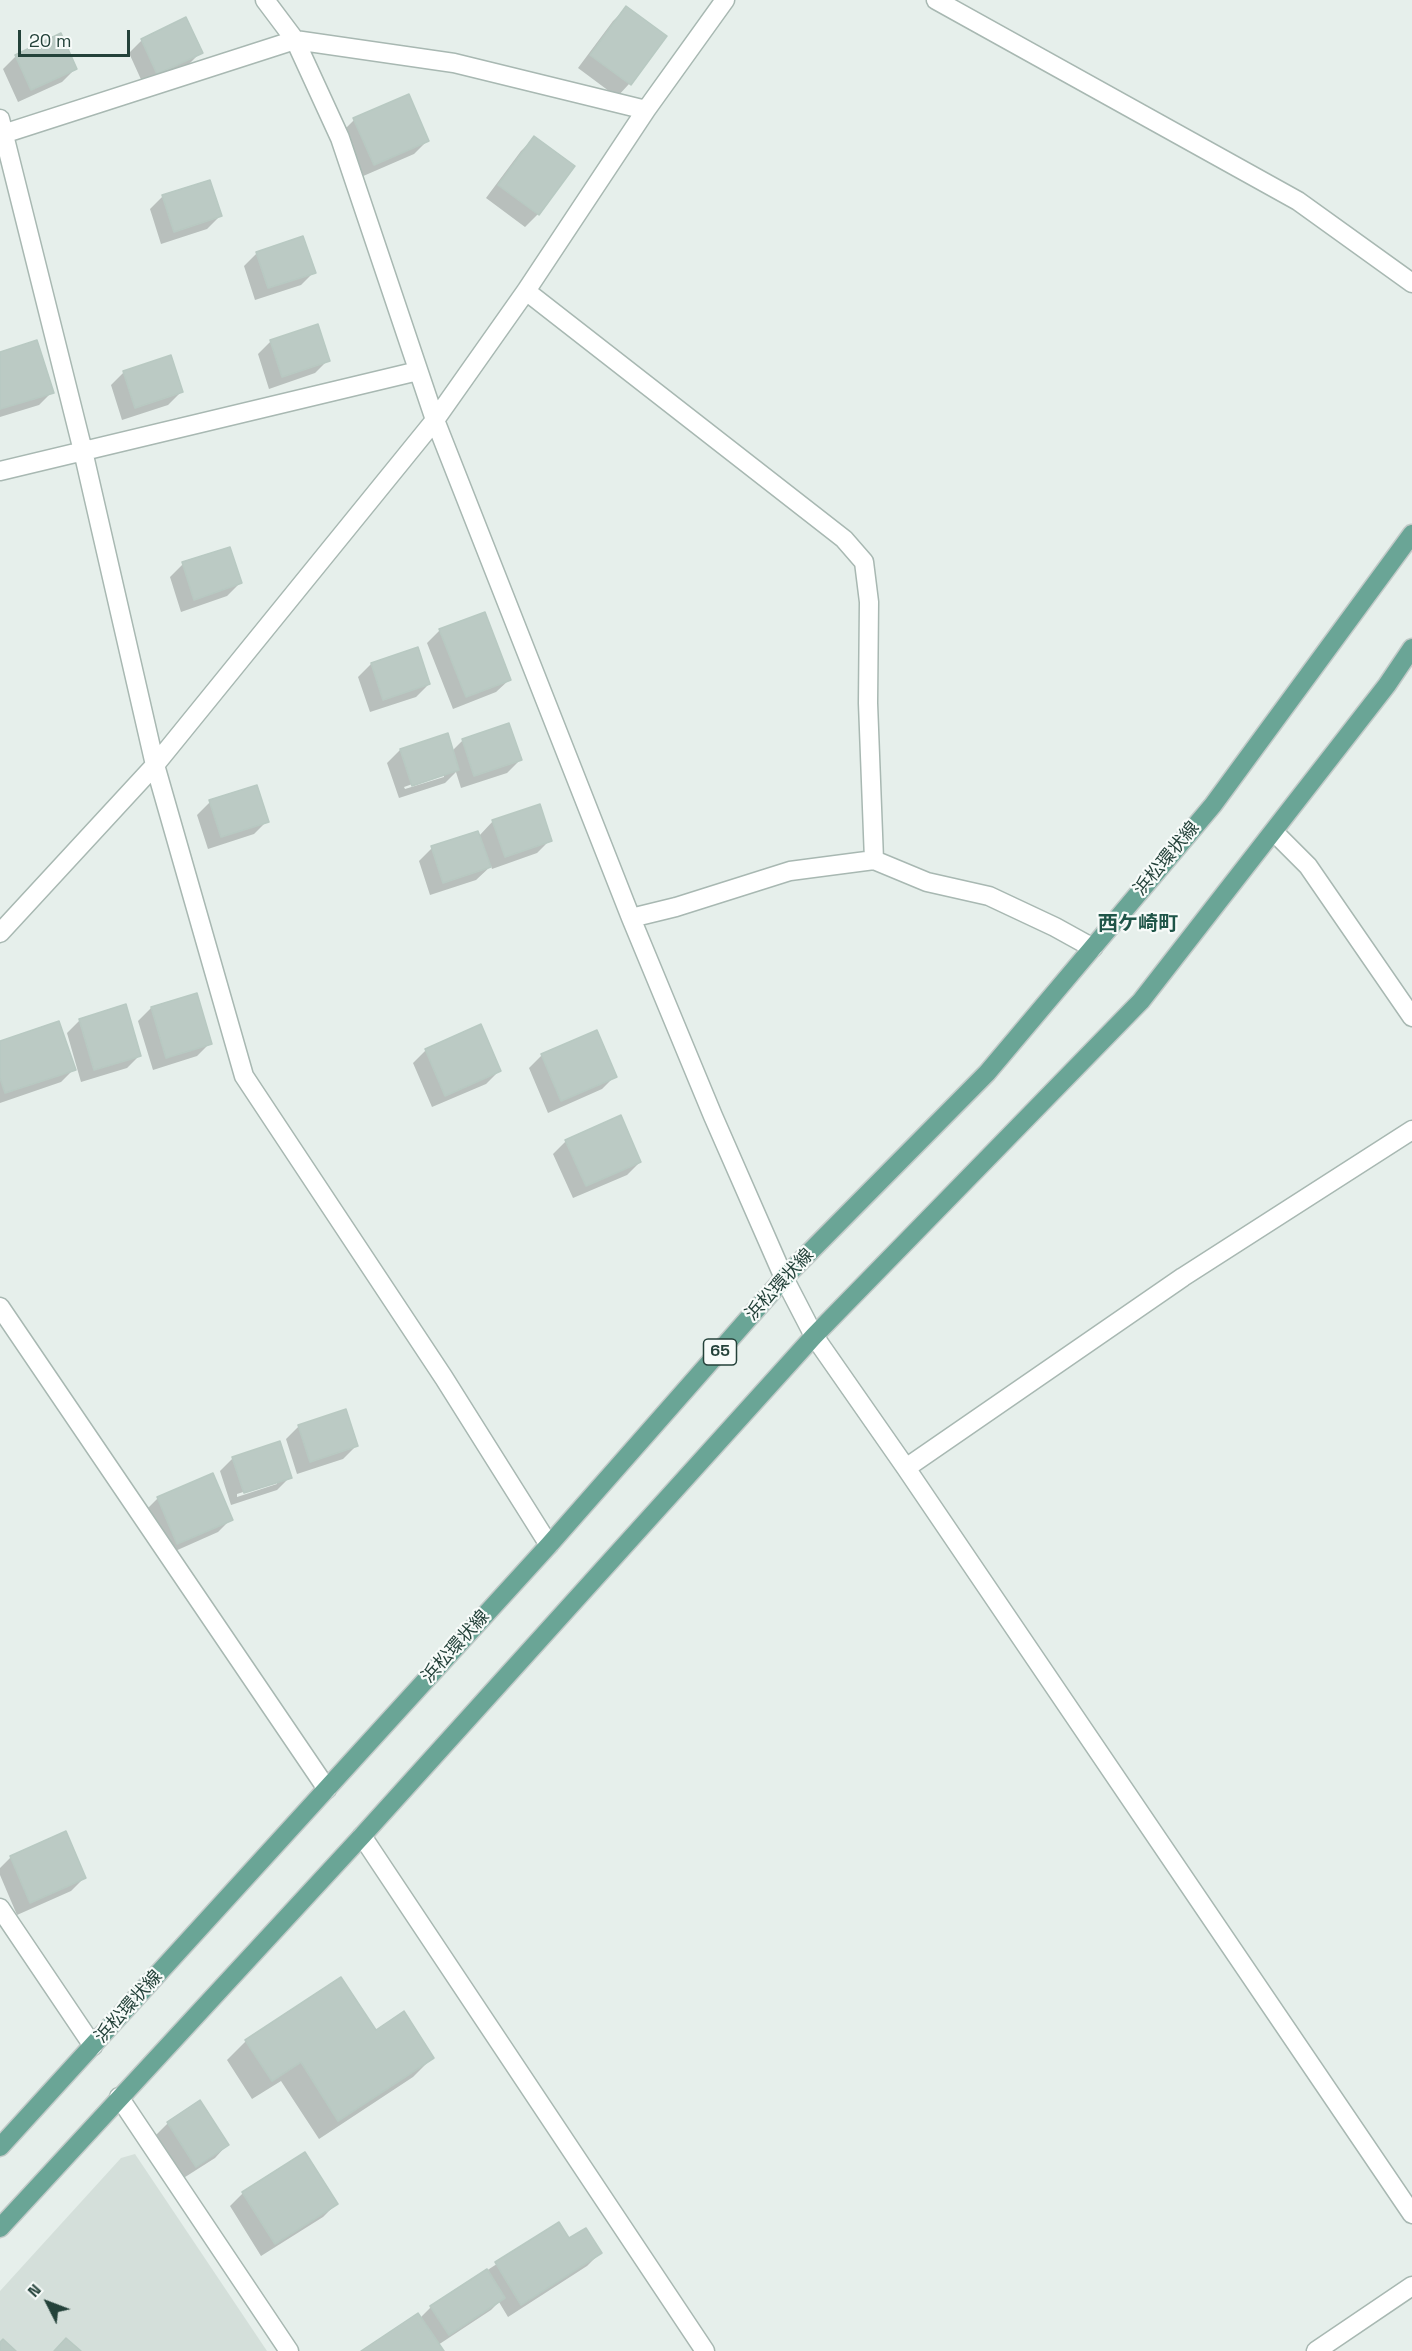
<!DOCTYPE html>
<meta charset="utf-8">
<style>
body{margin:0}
#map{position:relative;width:1412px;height:2351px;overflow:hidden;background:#e6efeb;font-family:"Space Grotesk",sans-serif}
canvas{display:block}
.north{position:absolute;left:18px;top:2273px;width:60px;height:60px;-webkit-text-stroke:4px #f7fbf9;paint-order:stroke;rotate:312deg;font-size:16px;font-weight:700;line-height:24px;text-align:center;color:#24423a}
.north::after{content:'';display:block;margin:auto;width:21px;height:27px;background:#24423a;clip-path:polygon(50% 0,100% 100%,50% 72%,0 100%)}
.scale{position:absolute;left:18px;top:30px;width:112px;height:27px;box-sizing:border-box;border:3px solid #24423a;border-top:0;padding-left:8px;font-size:18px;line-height:21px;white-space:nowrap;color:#24423a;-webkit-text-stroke:4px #f7fbf9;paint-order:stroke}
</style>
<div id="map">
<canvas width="1412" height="2351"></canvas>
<div class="north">N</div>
<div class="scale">20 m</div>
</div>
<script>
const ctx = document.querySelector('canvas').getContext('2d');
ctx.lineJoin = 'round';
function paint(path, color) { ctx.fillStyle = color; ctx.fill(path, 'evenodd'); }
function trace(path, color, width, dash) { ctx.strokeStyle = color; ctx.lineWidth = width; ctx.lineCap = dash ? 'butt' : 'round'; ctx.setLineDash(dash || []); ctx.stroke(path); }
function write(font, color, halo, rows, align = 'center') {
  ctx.font = font + ' "Space Grotesk","Noto Sans JP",sans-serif'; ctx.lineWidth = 4.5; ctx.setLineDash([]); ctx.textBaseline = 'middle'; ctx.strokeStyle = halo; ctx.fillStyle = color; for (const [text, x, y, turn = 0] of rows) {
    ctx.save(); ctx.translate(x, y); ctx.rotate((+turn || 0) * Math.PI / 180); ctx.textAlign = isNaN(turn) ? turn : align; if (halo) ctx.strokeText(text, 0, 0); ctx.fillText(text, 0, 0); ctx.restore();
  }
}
paint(new Path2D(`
 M 135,2154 L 267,2351 L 0,2351 L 0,2291 L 121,2158 Z`), '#d4dfda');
paint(new Path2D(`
 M 626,8 L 665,37 L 629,84 L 617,97 L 578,68 L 613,21 Z
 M 142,40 L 201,52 L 188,65 L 144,86 L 129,53 Z
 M 16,56 L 75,69 L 62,82 L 18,102 L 3,69 Z
 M 354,120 L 427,141 L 414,154 L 361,177 L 341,133 Z
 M 534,138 L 573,167 L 538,214 L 525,227 L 486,198 L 521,151 Z
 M 163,196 L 220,216 L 207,229 L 161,244 L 150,209 Z
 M 257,253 L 314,272 L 301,285 L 255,300 L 244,266 Z
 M 271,341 L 328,360 L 315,373 L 269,389 L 258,354 Z
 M 0,353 L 52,392 L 39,405 L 0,417 Z
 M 124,372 L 181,392 L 168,405 L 122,420 L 111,385 Z
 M 183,564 L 240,583 L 227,596 L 181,612 L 170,577 Z
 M 440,630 L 509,680 L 496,692 L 453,709 L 427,643 Z
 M 371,664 L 429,684 L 416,697 L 370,712 L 358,677 Z
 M 447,735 L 452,751 L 463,740 L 520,760 L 507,773 L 461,788 L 456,772 L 445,783 L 399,798 L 387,763 L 400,750 ZM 444,773 L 444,777 L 405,789 L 404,787 Z
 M 210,802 L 267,821 L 254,834 L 208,849 L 197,815 Z
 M 493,821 L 550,840 L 537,853 L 492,869 L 491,866 L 476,880 L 430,895 L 419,861 L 432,848 L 479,836 Z
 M 151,1008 L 210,1043 L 197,1056 L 153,1070 L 138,1021 Z
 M 80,1020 L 140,1055 L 127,1068 L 81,1082 L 67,1033 Z
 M 0,1043 L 74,1069 L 61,1082 L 0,1103 Z
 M 426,1050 L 499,1071 L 486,1084 L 432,1107 L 413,1063 Z
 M 542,1055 L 615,1076 L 602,1089 L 548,1113 L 529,1068 Z
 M 566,1141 L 640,1162 L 627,1175 L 573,1198 L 553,1154 Z
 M 299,1426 L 356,1446 L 343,1459 L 297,1474 L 286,1439 Z
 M 233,1458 L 290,1477 L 277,1490 L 231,1505 L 220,1471 ZM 277,1481 L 277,1484 L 237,1497 L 237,1494 Z
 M 158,1498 L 231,1519 L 218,1532 L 164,1556 L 145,1511 Z
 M 11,1857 L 84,1878 L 71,1891 L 17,1915 L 0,1875 L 0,1868 Z
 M 375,2032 L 432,2058 L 413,2077 L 319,2139 L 281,2081 L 252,2099 L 227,2060 L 246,2041 Z
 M 168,2123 L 227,2145 L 215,2158 L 182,2179 L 155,2136 Z
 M 243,2193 L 336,2204 L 323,2217 L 261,2256 L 230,2206 Z
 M 558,2224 L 568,2241 L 600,2253 L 587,2266 L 508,2317 L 499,2302 L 491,2310 L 438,2345 L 442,2351 L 364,2351 L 420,2318 L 431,2307 Z`), '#0003');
const building = new Path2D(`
 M 626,6 L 667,36 L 631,85 L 590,55 Z
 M 186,17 L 203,53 L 157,74 L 141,39 Z
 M 61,33 L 77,69 L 31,90 L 15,55 Z
 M 409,94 L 429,141 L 374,165 L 353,118 Z
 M 534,136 L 575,166 L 539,215 L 498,185 Z
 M 210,180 L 222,216 L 174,232 L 162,195 Z
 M 303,236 L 316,273 L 268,288 L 256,252 Z
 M 318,324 L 330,361 L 282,377 L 270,340 Z
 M 37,340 L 54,393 L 0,409 L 0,352 Z
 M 171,355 L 183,392 L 135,408 L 123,371 Z
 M 230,547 L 242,583 L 194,600 L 182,562 Z
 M 485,612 L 511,680 L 466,697 L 439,629 Z
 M 418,647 L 430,684 L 383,700 L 371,663 Z
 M 509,723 L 522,760 L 474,776 L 462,739 Z
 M 448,733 L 459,770 L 412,786 L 400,749 Z
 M 257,785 L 269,822 L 221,837 L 209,800 Z
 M 540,804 L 552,841 L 505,857 L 492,820 Z
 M 478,831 L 491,867 L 443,883 L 431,846 Z
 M 197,993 L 212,1044 L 166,1058 L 151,1007 Z
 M 126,1004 L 141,1056 L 94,1070 L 79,1019 Z
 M 59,1021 L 76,1070 L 5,1093 L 0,1078 L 0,1041 Z
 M 481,1024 L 501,1071 L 445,1096 L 425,1049 Z
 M 597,1030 L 617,1077 L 561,1101 L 541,1054 Z
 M 621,1115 L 641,1162 L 586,1186 L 565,1140 Z
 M 346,1409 L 358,1446 L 310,1462 L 298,1425 Z
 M 280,1441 L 292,1478 L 244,1493 L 232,1457 Z
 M 213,1473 L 233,1520 L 177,1544 L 157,1497 Z
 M 66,1831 L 86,1878 L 30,1903 L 10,1856 Z
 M 341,1977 L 376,2030 L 404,2011 L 434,2058 L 338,2121 L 301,2062 L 272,2081 L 245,2040 Z
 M 200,2100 L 229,2145 L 196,2167 L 167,2122 Z
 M 305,2152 L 338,2204 L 275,2244 L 242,2192 Z
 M 559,2222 L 569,2238 L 586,2228 L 602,2253 L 521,2305 L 495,2262 Z
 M 487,2269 L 505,2298 L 449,2335 L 430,2306 Z
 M 418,2313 L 444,2351 L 361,2351 Z
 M 66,2338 L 81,2351 L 54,2351 Z
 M 3,2339 L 16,2351 L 0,2351 L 0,2342 Z`);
paint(building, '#bbcac4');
trace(building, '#b8c9c2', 1.5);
const minor = new Path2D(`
 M 265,0 L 295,40 L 340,138 L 435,420 L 631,918 L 713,1116 L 784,1278 L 814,1336 L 906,1468 L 1412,2214
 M 936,0 L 1298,201 L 1412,283
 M 0,119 L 83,451 L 155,765 L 244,1076 L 444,1378 L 549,1545
 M 0,135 L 295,40 L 454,63 L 646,110
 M 526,291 L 844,539 L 864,562 L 869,602 L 868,703 L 874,860
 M 0,471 L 418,371
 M 1274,832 L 1308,866 L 1412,1017
 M 631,918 L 676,907 L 790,871 L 874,860 L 927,882 L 989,896 L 1055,927 L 1093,948
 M 0,933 L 155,765 L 435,420 L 526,291 L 646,110 L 725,0
 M 0,1307 L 327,1789
 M 906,1468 L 1183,1277 L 1412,1130
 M 362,1836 L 705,2351
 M 0,1908 L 93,2046
 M 119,2097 L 289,2351
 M 1316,2351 L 1412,2286`);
const primary = new Path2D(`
 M 0,2147 L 549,1545 L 784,1278 L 987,1073 L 1213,805 L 1412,534
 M 0,2228 L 362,1836 L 814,1336 L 1141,1001 L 1387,685 L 1412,648`);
trace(minor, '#a8b8b2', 21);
trace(primary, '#c2cac8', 21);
trace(minor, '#fff', 18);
trace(primary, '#6aa596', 18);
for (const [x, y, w] of [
 [720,1352,33]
]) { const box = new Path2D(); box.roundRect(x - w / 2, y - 13, w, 26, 4.5); ctx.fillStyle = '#f7fbf9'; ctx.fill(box); trace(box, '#24423a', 1.5); }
write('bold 16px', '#24423a', null, [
 ["65",720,1352]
]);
write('18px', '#24423a', '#f7fbf9', [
 ["浜松環状線",1167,859,-50],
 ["浜松環状線",780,1285,-47],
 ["浜松環状線",456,1647,-48],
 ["浜松環状線",129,2007,-48]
]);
write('bold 20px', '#1f5548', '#f7fbf9', [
 ["西ケ崎町",1138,925]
]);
</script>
